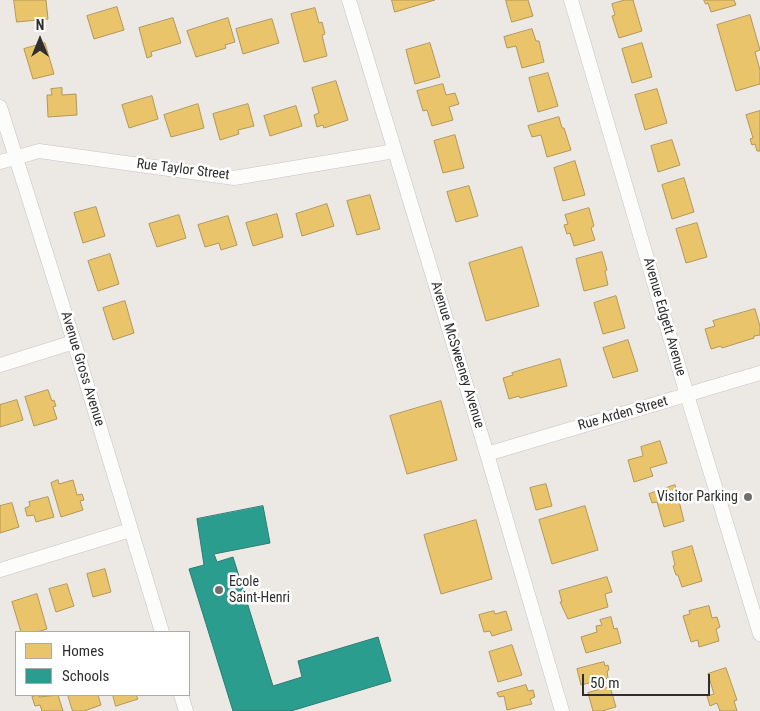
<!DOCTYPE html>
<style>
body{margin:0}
#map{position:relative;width:760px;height:711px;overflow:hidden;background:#ece8e4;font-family:"Roboto Condensed",sans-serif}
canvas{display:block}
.legend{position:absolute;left:15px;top:631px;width:175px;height:65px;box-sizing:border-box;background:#fff;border:1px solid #ababab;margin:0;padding:6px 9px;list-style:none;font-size:15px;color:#2e2e2e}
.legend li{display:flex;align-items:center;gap:10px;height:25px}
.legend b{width:25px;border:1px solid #ababab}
.north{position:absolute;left:15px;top:15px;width:50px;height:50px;-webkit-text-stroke:4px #fff;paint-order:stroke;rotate:0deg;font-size:14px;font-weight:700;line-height:20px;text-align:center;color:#2e2e2e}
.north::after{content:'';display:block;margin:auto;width:18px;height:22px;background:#2e2e2e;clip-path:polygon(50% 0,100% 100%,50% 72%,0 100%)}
.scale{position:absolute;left:582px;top:674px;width:128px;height:22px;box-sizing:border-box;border:2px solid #2e2e2e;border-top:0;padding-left:6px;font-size:15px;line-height:18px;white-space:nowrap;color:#2e2e2e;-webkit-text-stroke:4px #fff;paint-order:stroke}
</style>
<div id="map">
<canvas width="760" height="711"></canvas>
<ul class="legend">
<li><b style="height:14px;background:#e9c46a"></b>Homes</li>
<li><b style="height:14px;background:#2a9d8f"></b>Schools</li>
</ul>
<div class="north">N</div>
<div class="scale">50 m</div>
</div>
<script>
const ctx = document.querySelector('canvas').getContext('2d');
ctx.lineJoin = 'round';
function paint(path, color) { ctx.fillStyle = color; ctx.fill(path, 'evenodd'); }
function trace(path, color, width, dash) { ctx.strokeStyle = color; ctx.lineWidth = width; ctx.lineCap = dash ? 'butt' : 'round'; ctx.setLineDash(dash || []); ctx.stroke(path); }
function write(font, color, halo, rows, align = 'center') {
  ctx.font = font + ' "Roboto Condensed",sans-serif'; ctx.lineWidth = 5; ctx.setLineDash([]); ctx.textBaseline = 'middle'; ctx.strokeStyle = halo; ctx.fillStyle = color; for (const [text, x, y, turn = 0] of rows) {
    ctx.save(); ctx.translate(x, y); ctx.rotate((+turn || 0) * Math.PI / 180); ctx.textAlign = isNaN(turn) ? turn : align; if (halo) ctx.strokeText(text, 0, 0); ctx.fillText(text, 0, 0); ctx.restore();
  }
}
const homes = new Path2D(`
 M 14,0 L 46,0 L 48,19 L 17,22 Z
 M 392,0 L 435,0 L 395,12 Z
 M 506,0 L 528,0 L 533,16 L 512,22 Z
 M 625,0 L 633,0 L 642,31 L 619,38 L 612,16 L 615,15 L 612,4 Z
 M 704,0 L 734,0 L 736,5 L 711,12 L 708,3 L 706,4 Z
 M 117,7 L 124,30 L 94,39 L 87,16 Z
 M 315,8 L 319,23 L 322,22 L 325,34 L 322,35 L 327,56 L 304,62 L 291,14 Z
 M 750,15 L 760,50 L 755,52 L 760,70 L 760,84 L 736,91 L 717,25 Z
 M 173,18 L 181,43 L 151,52 L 152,56 L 147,58 L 139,28 Z
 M 228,18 L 235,42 L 225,45 L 226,48 L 196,57 L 187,31 Z
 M 272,19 L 279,43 L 243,54 L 236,29 Z
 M 532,29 L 536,41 L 539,41 L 544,62 L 522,68 L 516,46 L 507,48 L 504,37 Z
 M 45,43 L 54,74 L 33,79 L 24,49 Z
 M 430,43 L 440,77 L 415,84 L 406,50 Z
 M 642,43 L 652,77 L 632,83 L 622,49 Z
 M 548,73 L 558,106 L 538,112 L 529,78 Z
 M 336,81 L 348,120 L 324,128 L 323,125 L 317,127 L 314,115 L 319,113 L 312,88 Z
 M 443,84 L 446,95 L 455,93 L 459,104 L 449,107 L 453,120 L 432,126 L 427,110 L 423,111 L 417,91 Z
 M 62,88 L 62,95 L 76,94 L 77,115 L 48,117 L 47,95 L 52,95 L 51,89 Z
 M 657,89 L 667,123 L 645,130 L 635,95 Z
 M 152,96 L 158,119 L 129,128 L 122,105 Z
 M 198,104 L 204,128 L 171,137 L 164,115 Z
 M 248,104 L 254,126 L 238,130 L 239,134 L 220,140 L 213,114 Z
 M 296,106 L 302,126 L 270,136 L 264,116 Z
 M 760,111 L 760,151 L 757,151 L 755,144 L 752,145 L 750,139 L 753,138 L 746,115 Z
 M 559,117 L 562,128 L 564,128 L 571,150 L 547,157 L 541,135 L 532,137 L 528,126 Z
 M 455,135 L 464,168 L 443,173 L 434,141 Z
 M 672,140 L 680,165 L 658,172 L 651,146 Z
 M 575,161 L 585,195 L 563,201 L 554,168 Z
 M 684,178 L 694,212 L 672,219 L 662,185 Z
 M 469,186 L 478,216 L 456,222 L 447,192 Z
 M 370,195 L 380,229 L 357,235 L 347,201 Z
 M 327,204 L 334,226 L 302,236 L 296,214 Z
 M 96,207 L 105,236 L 83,243 L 74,213 Z
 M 589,208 L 594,226 L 591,228 L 595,240 L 574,246 L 570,233 L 567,234 L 564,225 L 568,224 L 565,215 Z
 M 277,214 L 283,237 L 253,246 L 246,223 Z
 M 179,215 L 186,238 L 157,247 L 149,224 Z
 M 228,216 L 237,245 L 221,250 L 219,243 L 205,247 L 198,225 Z
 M 697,223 L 707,257 L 686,263 L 676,229 Z
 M 522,247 L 539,306 L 486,321 L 469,263 Z
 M 602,252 L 607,270 L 605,271 L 608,285 L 584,291 L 576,259 Z
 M 110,254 L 119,284 L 98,291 L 88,261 Z
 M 616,296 L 625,328 L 603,334 L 594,303 Z
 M 125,301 L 134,333 L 113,340 L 103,308 Z
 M 755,309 L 760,326 L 760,335 L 754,336 L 754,338 L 722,348 L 721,346 L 711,349 L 705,329 L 715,326 L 713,321 Z
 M 628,340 L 638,371 L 613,378 L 603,348 Z
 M 560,359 L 567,386 L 520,398 L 519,396 L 509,399 L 503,378 L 513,375 L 512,373 Z
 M 48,390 L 52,401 L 54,400 L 56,406 L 53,407 L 57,419 L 34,426 L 25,397 Z
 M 17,400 L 23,420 L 0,427 L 0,405 Z
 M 441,401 L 457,460 L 407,474 L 390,416 Z
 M 660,441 L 667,463 L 650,468 L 653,476 L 634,482 L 628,460 L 643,456 L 641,447 Z
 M 58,480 L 59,484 L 73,480 L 77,495 L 82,494 L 84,500 L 80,501 L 83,510 L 61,517 L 51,483 Z
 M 546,484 L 552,506 L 536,510 L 530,488 Z
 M 675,485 L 684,521 L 664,527 L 657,502 L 652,503 L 649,494 Z
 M 48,497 L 54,517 L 36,522 L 34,515 L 27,516 L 25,508 L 30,506 L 29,502 Z
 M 12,503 L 19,527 L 0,533 L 0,506 Z
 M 585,506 L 598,550 L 552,564 L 539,520 Z
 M 476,520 L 492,579 L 441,594 L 424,535 Z
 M 692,546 L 702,581 L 682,587 L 678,575 L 676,575 L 673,566 L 675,565 L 672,552 Z
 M 105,569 L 111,592 L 93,597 L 87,574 Z
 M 607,577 L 612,592 L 605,594 L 608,607 L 568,619 L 560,602 L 562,602 L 559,591 Z
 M 67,584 L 74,606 L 56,612 L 49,589 Z
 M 37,594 L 47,629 L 37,632 L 21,632 L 12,602 Z
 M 709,606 L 712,618 L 717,617 L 720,627 L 716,629 L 719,641 L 699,647 L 698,640 L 691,642 L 683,616 L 690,614 L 689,611 Z
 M 494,611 L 495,614 L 506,611 L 512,630 L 492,636 L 490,631 L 484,632 L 479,615 Z
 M 611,617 L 614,629 L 617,628 L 621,643 L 586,653 L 581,637 L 597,632 L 596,626 L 602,625 L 600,620 Z
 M 512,645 L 522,675 L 498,682 L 489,652 Z
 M 604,662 L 605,666 L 608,665 L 609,670 L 607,671 L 608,678 L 581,685 L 577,669 Z
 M 726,668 L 737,700 L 734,701 L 737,711 L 720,711 L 717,703 L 710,706 L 707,696 L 714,694 L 708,674 Z
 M 526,685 L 528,691 L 533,690 L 535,697 L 530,699 L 532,704 L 507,710 L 504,696 L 499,697 L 497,693 Z
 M 610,687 L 616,707 L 602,711 L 593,711 L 588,693 Z
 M 39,695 L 39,697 L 58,695 L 63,711 L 42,711 L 40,705 L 35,706 L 32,697 Z
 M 68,695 L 98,695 L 101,705 L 84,711 L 73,711 Z
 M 113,695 L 136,695 L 138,699 L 116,706 Z`);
paint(homes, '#e9c46a');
trace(homes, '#b19758', 1);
const schools = new Path2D(`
 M 263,506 L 270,543 L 214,554 L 217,562 L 233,557 L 273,686 L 302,677 L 298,661 L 378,637 L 391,681 L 291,711 L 233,711 L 189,569 L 204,565 L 197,519 Z`);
paint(schools, '#2a9d8f');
trace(schools, '#2b7c72', 1);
const street = new Path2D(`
 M 349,0 L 487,454 L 562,711
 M 571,0 L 687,395 L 760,634
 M 0,107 L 74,342 L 162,632
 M 0,162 L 39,151 L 234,178 L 395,151
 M 0,365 L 74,342
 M 487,454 L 760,373
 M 0,570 L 130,530
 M 181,695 L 186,711`);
trace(street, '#c5c4c5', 15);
trace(street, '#fcfcfb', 14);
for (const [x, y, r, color] of [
 [748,497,5,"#706f6e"],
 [219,590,5,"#706f6e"]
]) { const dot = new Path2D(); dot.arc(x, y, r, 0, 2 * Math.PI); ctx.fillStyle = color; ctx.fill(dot); trace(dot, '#fff', 2); }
write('14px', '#2e2e2e', '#fff', [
 ["Rue Taylor Street",183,170,7],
 ["Avenue Edgett Avenue",664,317,74],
 ["Avenue McSweeney Avenue",457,355,73],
 ["Avenue Gross Avenue",82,369,73],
 ["Rue Arden Street",623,414,-16]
]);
write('14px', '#2e2e2e', '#fff', [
 ["Visitor Parking",738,497],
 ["Ecole",229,582,"left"],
 ["Saint-Henri",229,598,"left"]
], 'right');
</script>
